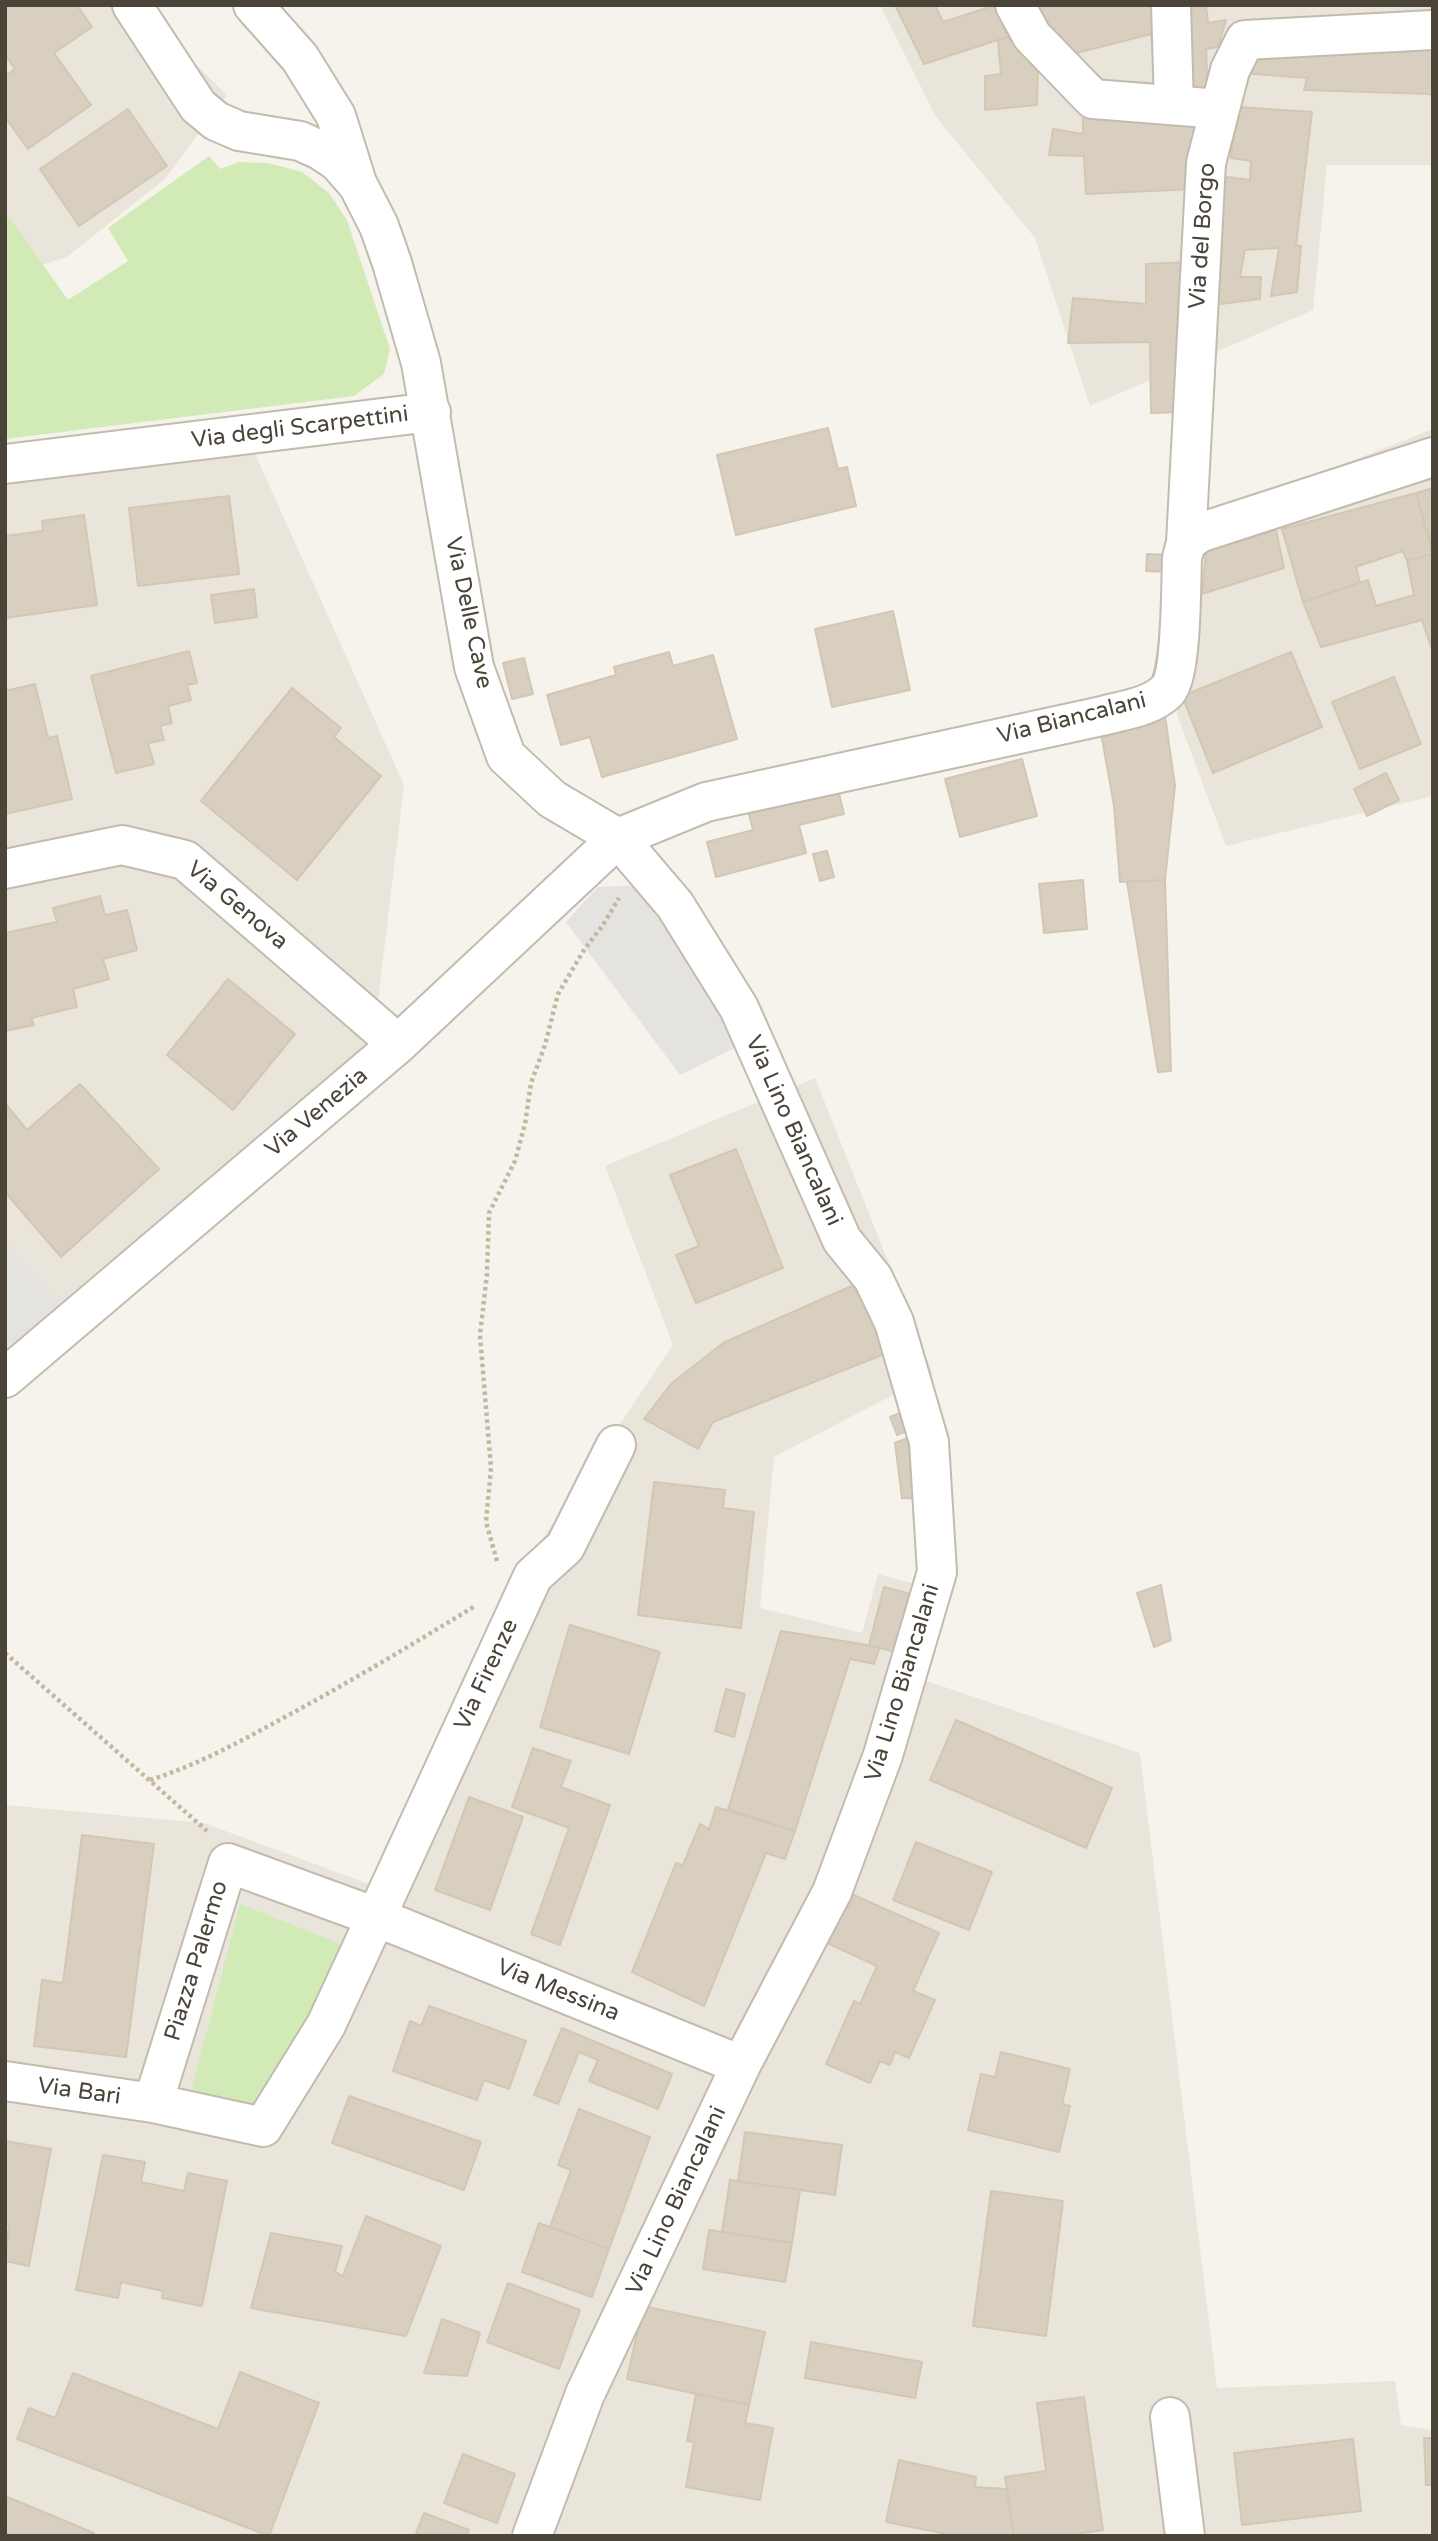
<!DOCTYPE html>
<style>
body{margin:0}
#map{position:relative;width:1438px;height:2541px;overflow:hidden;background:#f6f3ec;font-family:"Varela Round",sans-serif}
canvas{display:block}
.frame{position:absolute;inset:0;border:7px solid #4b4439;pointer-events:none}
</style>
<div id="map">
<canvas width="1438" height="2541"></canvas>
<div class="frame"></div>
</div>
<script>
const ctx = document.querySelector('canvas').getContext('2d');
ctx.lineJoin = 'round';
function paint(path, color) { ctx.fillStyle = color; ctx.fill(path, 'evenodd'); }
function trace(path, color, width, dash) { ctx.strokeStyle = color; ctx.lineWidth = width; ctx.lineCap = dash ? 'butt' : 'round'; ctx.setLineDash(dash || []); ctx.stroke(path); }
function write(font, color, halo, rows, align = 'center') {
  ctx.font = font + ' "Varela Round",sans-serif'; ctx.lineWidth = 5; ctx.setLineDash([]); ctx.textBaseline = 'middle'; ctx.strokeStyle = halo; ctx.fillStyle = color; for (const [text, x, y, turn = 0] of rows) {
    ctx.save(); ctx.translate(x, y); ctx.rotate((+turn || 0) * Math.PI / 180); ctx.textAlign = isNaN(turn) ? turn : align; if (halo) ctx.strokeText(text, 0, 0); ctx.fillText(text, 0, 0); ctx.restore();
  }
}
paint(new Path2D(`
 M 5,5 L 135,5 L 227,95 L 165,179 L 67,257 L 5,277 Z
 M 880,5 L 1433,5 L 1433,165 L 1327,165 L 1313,310 L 1090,406 L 1035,238 L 936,117 Z
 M 1433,429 L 1433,796 L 1226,846 L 1177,715 L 1195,522 Z
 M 252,447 L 404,785 L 369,1076 L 5,1389 L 5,483 Z
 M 815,1078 L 933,1374 L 774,1457 L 760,1608 L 862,1633 L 878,1574 L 934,1589 L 915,1677 L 1140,1753 L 1217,2388 L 1395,2381 L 1401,2425 L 1433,2430 L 1433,2536 L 5,2536 L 5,1805 L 204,1823 L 374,1886 L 512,1584 L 673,1345 L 605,1166 Z`), '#eae5da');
paint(new Path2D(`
 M 209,156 L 220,169 L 239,162 L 268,163 L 302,172 L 329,193 L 347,220 L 390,349 L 384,374 L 354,396 L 5,439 L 5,221 L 10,218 L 68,300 L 128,261 L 108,228 Z
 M 240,1904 L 353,1949 L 259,2116 L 203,2101 L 192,2088 Z`), '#d2eab5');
paint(new Path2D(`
 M 640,885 L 743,1044 L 680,1075 L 566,922 L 598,887 Z
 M 5,1242 L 74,1320 L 5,1381 Z`), '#e5e3e0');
const building = new Path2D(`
 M 5,5 L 77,5 L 92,27 L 54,53 L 91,105 L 28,149 L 5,117 L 5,76 L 15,69 L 5,55 Z
 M 895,5 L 935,5 L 943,22 L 996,5 L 1007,37 L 924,64 Z
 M 1029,5 L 1163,5 L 1166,54 L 1153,56 L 1151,34 L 1065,56 Z
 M 1176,5 L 1206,5 L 1208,23 L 1226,20 L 1218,47 L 1206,49 L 1208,98 L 1190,94 Z
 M 1007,37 L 1038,60 L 1037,105 L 985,110 L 985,76 L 1001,74 L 998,41 Z
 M 1433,44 L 1433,97 L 1430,94 L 1304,90 L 1307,78 L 1241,73 L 1253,46 Z
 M 1238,107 L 1312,112 L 1296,245 L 1301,246 L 1297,292 L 1271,296 L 1279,248 L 1245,250 L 1240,277 L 1261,277 L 1260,299 L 1205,306 L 1210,175 L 1250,180 L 1251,161 L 1231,158 Z
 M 128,109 L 167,166 L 79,226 L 40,169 Z
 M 1204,111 L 1194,189 L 1086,194 L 1084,156 L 1049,155 L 1053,129 L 1083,134 L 1083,112 Z
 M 1188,262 L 1184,412 L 1151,413 L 1150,342 L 1068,343 L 1073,298 L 1146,304 L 1146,264 Z
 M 828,428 L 838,469 L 847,467 L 856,506 L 736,535 L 717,455 Z
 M 1433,488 L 1433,551 L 1416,493 Z
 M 1416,493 L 1433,554 L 1407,561 L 1403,551 L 1356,567 L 1360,583 L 1303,602 L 1282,529 Z
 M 229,496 L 239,574 L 138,586 L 129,508 Z
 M 84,515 L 97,605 L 5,618 L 5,536 L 43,531 L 42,521 Z
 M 1276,530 L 1284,568 L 1202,594 L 1206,552 Z
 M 1147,554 L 1170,555 L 1169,572 L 1146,571 Z
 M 1433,554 L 1433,653 L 1422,620 L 1321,647 L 1303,602 L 1368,580 L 1376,606 L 1414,595 L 1407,561 Z
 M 254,589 L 257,617 L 215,623 L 211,595 Z
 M 893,611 L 910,690 L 832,707 L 815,629 Z
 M 189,651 L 197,683 L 187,685 L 191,700 L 168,706 L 172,723 L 160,726 L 164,740 L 148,743 L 154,764 L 116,773 L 91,676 Z
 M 669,652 L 673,666 L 713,655 L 737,739 L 602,777 L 590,737 L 561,745 L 547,695 L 616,675 L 614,667 Z
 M 1291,652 L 1322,727 L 1213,773 L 1182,696 Z
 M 524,658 L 533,694 L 512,699 L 503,663 Z
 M 1394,677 L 1421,744 L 1360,769 L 1332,702 Z
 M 35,684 L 48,738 L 57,736 L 72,799 L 5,814 L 5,691 Z
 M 292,688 L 341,728 L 334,737 L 381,776 L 297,880 L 201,801 Z
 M 1165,716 L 1175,786 L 1165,880 L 1120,882 L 1114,806 L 1100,727 Z
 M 1022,759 L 1037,816 L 960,837 L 945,779 Z
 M 1386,773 L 1399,800 L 1367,816 L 1354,789 Z
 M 837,785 L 844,814 L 799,825 L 806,853 L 716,877 L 707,842 L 753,830 L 747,807 Z
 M 827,851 L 834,877 L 820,881 L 813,854 Z
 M 1083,880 L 1087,929 L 1044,933 L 1039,884 Z
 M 1165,880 L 1171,1071 L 1158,1072 L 1127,882 Z
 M 100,896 L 105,915 L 127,910 L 137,950 L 103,959 L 109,979 L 73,989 L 77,1007 L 31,1018 L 34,1025 L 5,1031 L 5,933 L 57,922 L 53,908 Z
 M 228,979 L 295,1034 L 233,1110 L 167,1055 Z
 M 80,1084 L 159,1169 L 61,1257 L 5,1192 L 5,1103 L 27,1130 Z
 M 736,1149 L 783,1268 L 696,1303 L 676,1255 L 699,1246 L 670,1175 Z
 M 865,1280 L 887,1353 L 713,1422 L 698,1449 L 644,1419 L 671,1384 L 723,1343 Z
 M 903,1412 L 910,1430 L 897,1435 L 890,1417 Z
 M 912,1436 L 922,1499 L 902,1498 L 895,1443 Z
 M 654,1482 L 725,1490 L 723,1508 L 754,1512 L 741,1628 L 638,1615 Z
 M 1161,1585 L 1171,1640 L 1154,1647 L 1137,1593 Z
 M 884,1587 L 918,1596 L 903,1654 L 869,1645 Z
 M 570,1625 L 660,1652 L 629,1754 L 540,1727 Z
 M 781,1631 L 880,1647 L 874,1664 L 850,1659 L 795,1831 L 728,1810 Z
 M 726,1689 L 745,1694 L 734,1737 L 715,1731 Z
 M 956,1720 L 1112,1788 L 1086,1848 L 930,1780 Z
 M 533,1748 L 571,1761 L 561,1787 L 610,1805 L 560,1945 L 531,1934 L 569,1828 L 512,1807 Z
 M 469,1797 L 523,1817 L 490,1910 L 435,1890 Z
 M 716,1807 L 795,1831 L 785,1859 L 766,1853 L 704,2006 L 632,1972 L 676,1863 L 683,1865 L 700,1824 L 709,1829 Z
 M 82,1835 L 154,1844 L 126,2057 L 34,2046 L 42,1980 L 63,1983 Z
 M 916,1842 L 992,1872 L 969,1930 L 893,1900 Z
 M 847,1892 L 939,1933 L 913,1991 L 935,2000 L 909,2058 L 895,2052 L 890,2065 L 880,2061 L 870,2083 L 826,2064 L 854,2001 L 860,2004 L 877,1966 L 825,1942 Z
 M 429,2006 L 526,2041 L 509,2089 L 484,2080 L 477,2100 L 393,2071 L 410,2021 L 421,2026 Z
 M 562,2028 L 672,2074 L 658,2109 L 589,2081 L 598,2060 L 579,2052 L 558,2104 L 534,2095 Z
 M 1001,2052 L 1070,2069 L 1062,2104 L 1070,2106 L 1059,2152 L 968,2130 L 981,2074 L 995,2077 Z
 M 349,2096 L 481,2142 L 464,2190 L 332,2143 Z
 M 579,2109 L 650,2137 L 609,2249 L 550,2227 L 571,2170 L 558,2165 Z
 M 745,2132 L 842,2145 L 835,2195 L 738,2181 Z
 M 5,2141 L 51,2149 L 29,2266 L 5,2261 L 9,2226 L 5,2225 Z
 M 103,2155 L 145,2162 L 141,2182 L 184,2191 L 188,2173 L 227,2181 L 202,2306 L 162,2298 L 163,2291 L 121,2282 L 118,2298 L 76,2290 Z
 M 730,2180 L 800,2190 L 792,2243 L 722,2232 Z
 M 991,2191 L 1063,2201 L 1046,2336 L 973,2326 Z
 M 366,2216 L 441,2246 L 406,2336 L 251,2308 L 271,2233 L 342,2246 L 335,2272 L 343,2276 Z
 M 539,2223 L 609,2249 L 592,2297 L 522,2272 Z
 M 709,2230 L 792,2243 L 785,2282 L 703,2269 Z
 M 508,2283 L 580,2310 L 559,2369 L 487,2342 Z
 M 643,2306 L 765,2332 L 749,2405 L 627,2379 Z
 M 442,2319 L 480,2333 L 467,2376 L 424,2373 Z
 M 811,2342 L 922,2362 L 915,2398 L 805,2378 Z
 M 240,2372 L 319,2403 L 269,2536 L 17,2439 L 29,2408 L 55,2418 L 73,2373 L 218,2429 Z
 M 696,2394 L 749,2405 L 745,2423 L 773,2428 L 760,2500 L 686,2487 L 694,2442 L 687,2441 Z
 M 1084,2397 L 1103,2530 L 1062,2536 L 1014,2536 L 1005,2477 L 1046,2471 L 1037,2403 Z
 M 1424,2438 L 1433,2438 L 1433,2485 L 1426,2485 Z
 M 1353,2439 L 1361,2511 L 1242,2525 L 1234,2453 Z
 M 463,2454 L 515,2474 L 497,2523 L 444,2503 Z
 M 899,2460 L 976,2477 L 975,2487 L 1007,2489 L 1014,2536 L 957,2536 L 886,2522 Z
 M 5,2496 L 94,2533 L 93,2536 L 5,2536 Z
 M 424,2513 L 469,2530 L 467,2536 L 415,2536 Z`);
paint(building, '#d8cfc1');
trace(building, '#d3c7b4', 2);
const street = new Path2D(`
 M 132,5 L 198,106 L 216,121 L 239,131 L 300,141 L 320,150 L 338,162 L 358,185 L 379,226 L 392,263 L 421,363 L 474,667 L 506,756 L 552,799 L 618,838 L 675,905 L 739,1008 L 842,1240 L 873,1278 L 894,1322 L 929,1442 L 937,1572 L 883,1755 L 832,1892 L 741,2065 L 585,2394 L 532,2536
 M 253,5 L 300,58 L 336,116 L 357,183
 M 1015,5 L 1032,36 L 1093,99 L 1220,109
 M 1171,5 L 1174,105
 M 5,464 L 431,412
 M 1186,543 L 1206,163 L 1230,70 L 1245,40 L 1433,30
 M 5,869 L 122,845 L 185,860 L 398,1044
 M 5,1378 L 398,1044 L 618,838 L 706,802 L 1102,716 C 1124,710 1151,707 1167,691 C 1182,675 1181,583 1182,558 L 1186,543 L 1199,533 L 1433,457
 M 616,1445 L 565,1547 L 533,1576 L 376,1917 L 741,2065
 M 5,2081 L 153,2103 L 263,2127 L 326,2025 L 376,1917 L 228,1863 L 153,2103
 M 1170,2417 L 1185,2536`);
trace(street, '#c2bbae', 42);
trace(new Path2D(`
 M 497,1561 L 486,1522 L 491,1468 L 480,1335 L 487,1274 L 489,1213 L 515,1161 L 525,1124 L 531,1083 L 545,1045 L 558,994 L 584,950 L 603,925 L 619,898
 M 5,1653 L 207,1831
 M 150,1780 C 198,1765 241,1741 285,1717 C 350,1682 413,1644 475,1606`), '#c4b79f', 4.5, [3.5, 3.5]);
trace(street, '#fff', 38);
write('23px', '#4b4439', '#fff', [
 ["Via del Borgo",1203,236,-86],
 ["Via degli Scarpettini",300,428,-7],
 ["Via Delle Cave",468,613,78],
 ["Via Biancalani",1072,719,-14],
 ["Via Genova",237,906,40],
 ["Via Venezia",317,1113,-40],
 ["Via Lino Biancalani",793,1131,66],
 ["Via Firenze",487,1675,-65],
 ["Via Lino Biancalani",903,1683,-73],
 ["Piazza Palermo",197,1961,-73],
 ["Via Messina",558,1991,22],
 ["Via Bari",79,2092,8],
 ["Via Lino Biancalani",677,2201,-65]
]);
</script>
